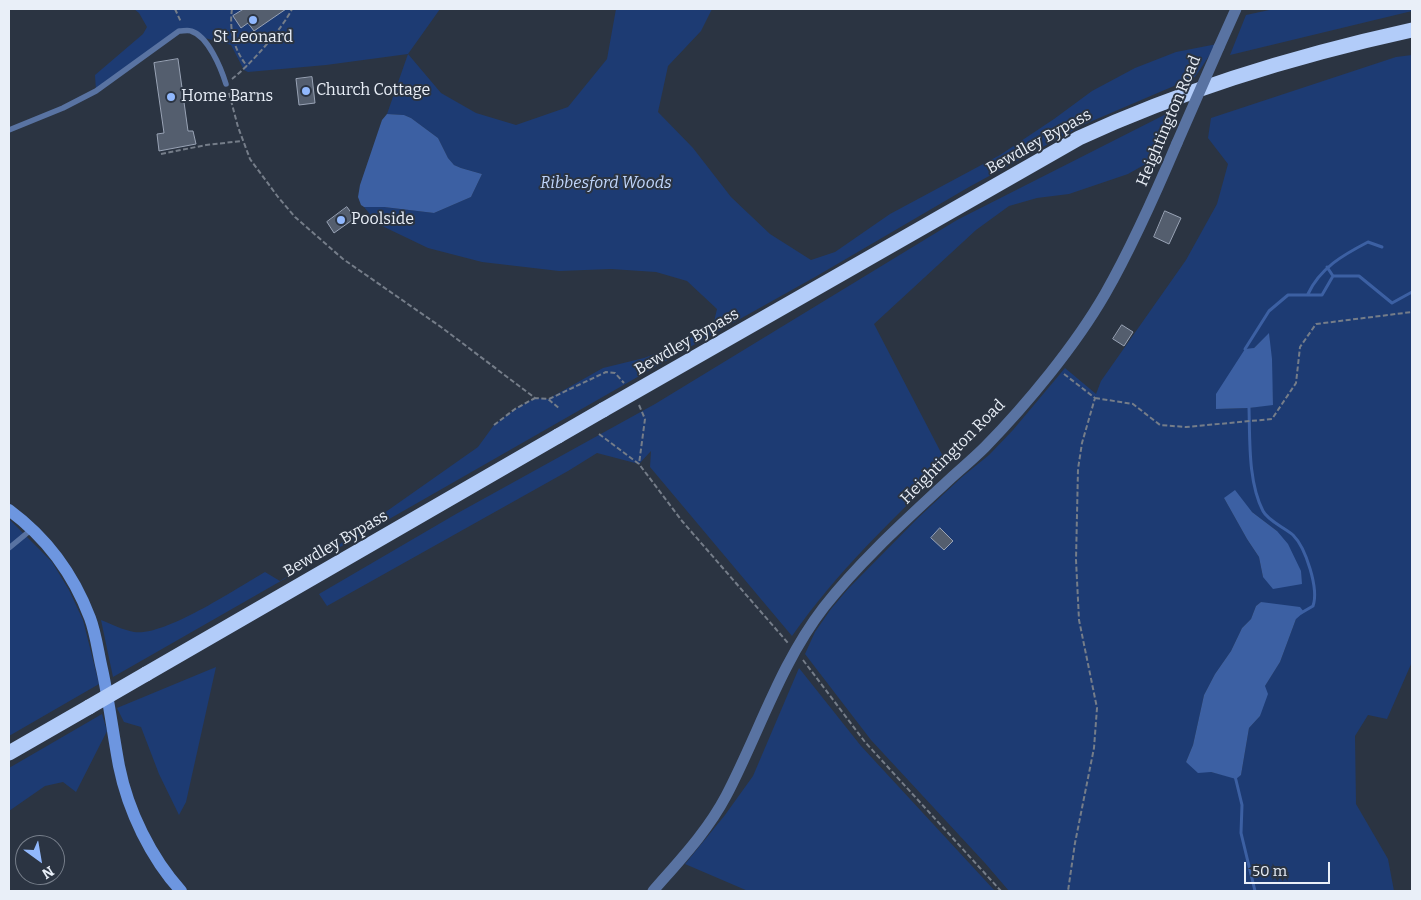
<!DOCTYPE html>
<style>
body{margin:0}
#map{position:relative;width:1421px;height:900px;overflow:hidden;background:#2b3442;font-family:Bitter,serif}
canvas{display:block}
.frame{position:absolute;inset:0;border:10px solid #e9eff8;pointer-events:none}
.north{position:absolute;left:15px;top:835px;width:50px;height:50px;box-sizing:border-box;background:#2b3442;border:1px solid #777f8b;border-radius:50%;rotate:148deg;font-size:14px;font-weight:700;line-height:20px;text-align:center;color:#e9eff8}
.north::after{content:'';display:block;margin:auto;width:18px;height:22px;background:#91b8fd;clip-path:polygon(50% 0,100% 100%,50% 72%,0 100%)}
.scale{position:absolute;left:1244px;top:862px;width:86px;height:22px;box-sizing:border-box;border:2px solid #e9eff8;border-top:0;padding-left:6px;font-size:15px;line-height:18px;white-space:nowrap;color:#e9eff8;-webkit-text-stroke:4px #2b3442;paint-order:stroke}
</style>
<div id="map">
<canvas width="1421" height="900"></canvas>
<div class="frame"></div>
<div class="north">N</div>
<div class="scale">50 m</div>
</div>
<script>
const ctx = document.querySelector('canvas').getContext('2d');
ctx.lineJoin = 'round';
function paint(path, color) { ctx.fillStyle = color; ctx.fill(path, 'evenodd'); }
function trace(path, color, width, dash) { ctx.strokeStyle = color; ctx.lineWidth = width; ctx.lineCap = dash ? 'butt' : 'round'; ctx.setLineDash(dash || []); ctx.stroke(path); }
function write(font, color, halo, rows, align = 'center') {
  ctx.font = font + ' Bitter,serif'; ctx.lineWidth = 4; ctx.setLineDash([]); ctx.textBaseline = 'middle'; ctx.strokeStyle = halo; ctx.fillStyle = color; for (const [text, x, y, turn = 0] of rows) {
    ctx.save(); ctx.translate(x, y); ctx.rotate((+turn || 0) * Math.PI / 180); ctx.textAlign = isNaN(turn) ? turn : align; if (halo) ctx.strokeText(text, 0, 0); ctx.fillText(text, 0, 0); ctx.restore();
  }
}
paint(new Path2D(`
 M 134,9 L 440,9 L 408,54 L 441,93 L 476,113 L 516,125 L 568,107 L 607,59 L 616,9 L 712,9 L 701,31 L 668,66 L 658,112 L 693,148 L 731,197 L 770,234 L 811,260 L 835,252 L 890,214 L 1000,155 L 1054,119 L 1092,91 L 1135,68 L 1176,52 L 1217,44 L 1195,77 L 1085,124 L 969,187 L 815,277 L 697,343 L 113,677 L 101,620 C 111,624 123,630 134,632 C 164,637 237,588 265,572 L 280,581 L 333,549 L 478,447 L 494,425 L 515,409 L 535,398 L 548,399 L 603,368 L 644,358 L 671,348 L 713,326 L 717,309 L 687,281 L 656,272 L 611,269 L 559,271 L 482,262 L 428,248 L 378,224 L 364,207 L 384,207 L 434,213 L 471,197 L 482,174 L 461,168 L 454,165 L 448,158 L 438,138 L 411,118 L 404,115 L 387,114 L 408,54 L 326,65 L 248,72 L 244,70 L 231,45 L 201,37 L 190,30 L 179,31 L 96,91 L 95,75 L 143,34 L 147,27 L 139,13 Z
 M 1274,9 L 1412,9 L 1412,11 L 1230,55 L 1246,15 Z
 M 1412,55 L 1412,662 L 1387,719 L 1368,715 L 1355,736 L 1356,804 L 1388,859 L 1394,891 L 1009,891 L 985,863 L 871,740 L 805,654 L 815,632 L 831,609 L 848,589 L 918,518 L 962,477 L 989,455 L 1013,430 L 1065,368 L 1096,394 L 1101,381 L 1186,260 L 1217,204 L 1228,164 L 1208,138 L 1211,118 L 1396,57 ZM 1269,334 L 1273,404 L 1249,408 L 1216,409 L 1254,348 ZM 1224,498 L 1252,512 L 1277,531 L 1263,577 L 1259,557 L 1247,539 ZM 1261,602 L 1296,619 L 1280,662 L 1265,686 L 1260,716 L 1249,728 L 1241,775 L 1236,778 L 1211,772 L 1186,762 L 1193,745 L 1204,695 L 1215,674 L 1231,651 L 1242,628 L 1251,619 L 1256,606 Z
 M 1178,108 L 1160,152 L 1151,161 L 1128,174 L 1069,194 L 1037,198 L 1009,206 L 976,230 L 874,324 L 948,466 C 891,520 837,572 792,636 L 650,467 L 651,451 L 639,464 L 597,453 L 568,471 L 327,606 L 319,594 L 456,514 L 655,404 L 957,220 Z
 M 9,519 L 52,562 L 69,590 L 83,620 L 99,684 L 9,736 Z
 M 216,667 L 186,802 L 179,815 L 159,774 L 141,727 L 124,722 L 117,708 Z
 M 799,668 L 861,746 L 995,891 L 748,891 L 685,864 L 725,815 L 753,776 Z
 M 102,714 L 107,731 L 76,792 L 63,782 L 45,786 L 9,811 L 9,768 Z`), '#1d3b73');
paint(new Path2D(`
 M 387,114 L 404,115 L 411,118 L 438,138 L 448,158 L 454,165 L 461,168 L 482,174 L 471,197 L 434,213 L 384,207 L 364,207 L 361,205 L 358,197 L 360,185 L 382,120 Z
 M 1269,333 L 1272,359 L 1273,405 L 1249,408 L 1216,409 L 1216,394 L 1245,349 L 1254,348 Z
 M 1235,490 L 1252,512 L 1277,531 L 1288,544 L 1301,571 L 1302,584 L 1273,589 L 1263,577 L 1259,557 L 1247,539 L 1224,498 Z
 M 1261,602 L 1300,607 L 1304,612 L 1296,619 L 1280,662 L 1265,686 L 1268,694 L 1260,716 L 1249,728 L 1241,775 L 1236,779 L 1211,772 L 1198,773 L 1186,762 L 1193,745 L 1204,695 L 1215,674 L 1231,651 L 1242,628 L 1251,619 L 1256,606 Z`), '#3c60a3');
trace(new Path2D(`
 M 1327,267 L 1333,276
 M 1308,294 C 1320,268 1343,255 1368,242 L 1382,247
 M 1245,349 L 1269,311 L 1288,295 L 1322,295 L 1333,276 L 1359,276 L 1392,303 L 1412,292
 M 1249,408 C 1250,440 1248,482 1263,511 C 1268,521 1284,527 1293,535 C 1306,548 1319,589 1313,606 L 1301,613
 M 1235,776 L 1242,805 L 1241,833 L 1255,891`), '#3c60a3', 3);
const building = new Path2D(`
 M 244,9 L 286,9 L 254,31 L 248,23 L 241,28 L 233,16 Z
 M 178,59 L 188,131 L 193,131 L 196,144 L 159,151 L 157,134 L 164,133 L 154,63 Z
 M 312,77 L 315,103 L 299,105 L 296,79 Z
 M 347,207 L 355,218 L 334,233 L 327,222 Z
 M 1165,211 L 1181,218 L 1169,244 L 1154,237 Z
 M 1122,325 L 1133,332 L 1124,346 L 1113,339 Z
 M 940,528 L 953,541 L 944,550 L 931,538 Z`);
paint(building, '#545e6e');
trace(building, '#99a3b5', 1);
trace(new Path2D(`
 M 175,9 L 181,22
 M 232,9 C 229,30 234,50 247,66
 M 232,79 C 249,66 283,28 292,9
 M 229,93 L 238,127 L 250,159 L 278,197 L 295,217 L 343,259 L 441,327 L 535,398 L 548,399 L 560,409
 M 161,154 L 206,145 L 242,141
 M 1064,374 L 1095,398 L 1082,443 L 1078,469 L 1076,560 L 1079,620 L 1097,708 L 1094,748 L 1075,843 L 1068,891
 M 1095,398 L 1133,404 L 1160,425 L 1186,427 L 1272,419 L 1296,383 L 1300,347 L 1316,324 L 1412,312
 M 549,399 L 606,372 L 615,373 L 624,383
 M 639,405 L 645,419 L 639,464
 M 494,425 L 515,409 L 535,398
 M 599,434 L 639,464 L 682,521 L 788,643
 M 803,660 L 865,742 L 1001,891`), '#757d89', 2, [5, 2.5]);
trace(new Path2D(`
 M 9,130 L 63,108 L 96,91 L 179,31 C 183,31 188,30 191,31 C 208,36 221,68 226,84
 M 9,548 L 32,529`), '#5973a2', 5.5);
trace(new Path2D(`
 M 1219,47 L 1236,9
 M 653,891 C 679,861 707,832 726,796 C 759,733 780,664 824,607 C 861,560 907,519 951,478 C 962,468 974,458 985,447 C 1027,404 1075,346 1105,294 C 1133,245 1155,195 1177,143`), '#5973a2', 11);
trace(new Path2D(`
 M 9,510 C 47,538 73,573 90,618 C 96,634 98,652 102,669 C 109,701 113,734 119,766 C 128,811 151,858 181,891`), '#6d96e0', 12);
trace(new Path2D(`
 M 603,410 L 1079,138 C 1185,89 1298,55 1412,30
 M 146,674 L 558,436
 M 9,753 L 89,707`), '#b2ccf9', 15);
trace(new Path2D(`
 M 1177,143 L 1219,47`), '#5973a2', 11);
trace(new Path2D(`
 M 558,436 L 603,410
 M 89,707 L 146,674`), '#b2ccf9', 15);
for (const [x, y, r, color] of [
 [253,20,5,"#91b8fd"],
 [306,91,5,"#91b8fd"],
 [171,97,5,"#91b8fd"],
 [341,220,5,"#91b8fd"]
]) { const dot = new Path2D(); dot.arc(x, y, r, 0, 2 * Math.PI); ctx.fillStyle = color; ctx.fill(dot); trace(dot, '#2b3442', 2); }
write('16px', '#e9eff8', '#2b3442', [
 ["St Leonard",253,38,"center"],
 ["Church Cottage",316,91],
 ["Home Barns",181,97],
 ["Poolside",351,220]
], 'left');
write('16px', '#e9eff8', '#2b3442', [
 ["Heightington Road",1169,121,-67],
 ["Bewdley Bypass",1039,142,-29],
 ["Bewdley Bypass",687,342,-30],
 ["Heightington Road",953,452,-45],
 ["Bewdley Bypass",336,544,-30]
]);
write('italic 16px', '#c0d6fc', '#2b3442', [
 ["Ribbesford Woods",606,184]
]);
</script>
